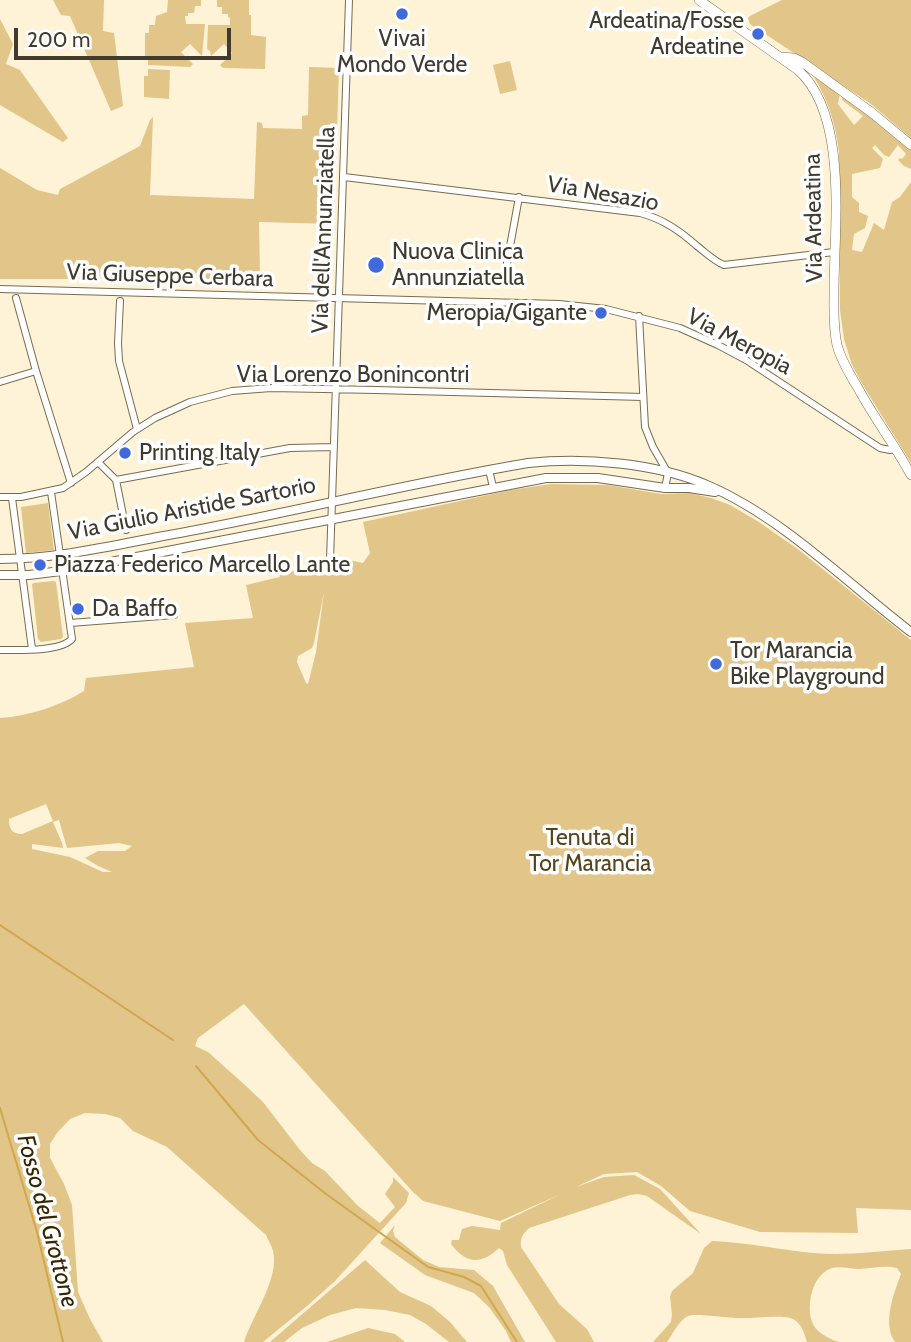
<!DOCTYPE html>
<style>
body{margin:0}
#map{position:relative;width:911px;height:1342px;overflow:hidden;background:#fef2d7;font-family:Cabin,sans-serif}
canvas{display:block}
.scale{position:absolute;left:14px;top:28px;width:217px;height:32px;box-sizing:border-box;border:4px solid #413b2e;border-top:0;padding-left:9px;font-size:21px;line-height:24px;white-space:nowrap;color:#413b2e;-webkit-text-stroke:5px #fff;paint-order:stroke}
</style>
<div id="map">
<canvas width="911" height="1342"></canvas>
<div class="scale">200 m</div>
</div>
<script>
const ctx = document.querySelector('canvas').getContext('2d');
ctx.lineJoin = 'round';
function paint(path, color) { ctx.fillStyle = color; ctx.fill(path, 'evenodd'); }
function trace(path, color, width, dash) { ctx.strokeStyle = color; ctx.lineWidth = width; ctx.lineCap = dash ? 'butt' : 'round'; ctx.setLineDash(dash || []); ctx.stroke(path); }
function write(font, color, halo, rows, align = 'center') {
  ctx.font = font + ' Cabin,sans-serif'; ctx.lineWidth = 7; ctx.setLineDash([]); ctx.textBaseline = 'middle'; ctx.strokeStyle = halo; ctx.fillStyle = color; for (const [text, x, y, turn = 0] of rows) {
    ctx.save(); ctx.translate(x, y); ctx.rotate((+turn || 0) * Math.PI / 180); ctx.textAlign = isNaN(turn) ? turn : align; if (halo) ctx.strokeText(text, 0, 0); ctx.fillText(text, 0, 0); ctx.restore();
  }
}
paint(new Path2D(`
 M 53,0 L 104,0 L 103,31 L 114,33 L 123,106 L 111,111 L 70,16 L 61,15 Z
 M 168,0 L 201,0 L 201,6 L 195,6 L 194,13 L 188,13 L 188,16 L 185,16 L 186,24 L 205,24 L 202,56 L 190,44 L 181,52 L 193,64 L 190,67 L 148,65 L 148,59 L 145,59 L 145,33 L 149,33 L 149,25 L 155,25 L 156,16 L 167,12 Z
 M 217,0 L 249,0 L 249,15 L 251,15 L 251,35 L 266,37 L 265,69 L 223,68 L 220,65 L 232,53 L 224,44 L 211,56 L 210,51 L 207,49 L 208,25 L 230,25 L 230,18 L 228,17 L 228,14 L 222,14 L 222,7 L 217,7 Z
 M 782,0 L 911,0 L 911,138 L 871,104 L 750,24 L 748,18 L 750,16 Z
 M 0,19 L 13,44 L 6,64 L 20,70 L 68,138 L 63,142 L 0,105 Z
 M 510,61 L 517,90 L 500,94 L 493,65 Z
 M 309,67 L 339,68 L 334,224 L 259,222 L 260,279 L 0,279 L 0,168 L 37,190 L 58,195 L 60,189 L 140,146 L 150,120 L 153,117 L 150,195 L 254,199 L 257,122 L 262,123 L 263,128 L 302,129 L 302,116 L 308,115 Z
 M 148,69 L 170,70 L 169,99 L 144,97 L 144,76 L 148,76 Z
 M 812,74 L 840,93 L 838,104 L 854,125 L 863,116 L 842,100 L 843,95 L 911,148 L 911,169 L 904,166 L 898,160 L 900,158 L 902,159 L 906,154 L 898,145 L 889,157 L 884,155 L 875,145 L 872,148 L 883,159 L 880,168 L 852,174 L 852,197 L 859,203 L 859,212 L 868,216 L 865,228 L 854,234 L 852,250 L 862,252 L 874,223 L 884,230 L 892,202 L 900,197 L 911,182 L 911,463 L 861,382 L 852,365 L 844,339 L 840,310 L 839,151 C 835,122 828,99 812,74 Z
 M 551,484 L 608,485 L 661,494 L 690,493 L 711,498 L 730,505 L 759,522 L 799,550 L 911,640 L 911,1210 L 856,1208 L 858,1233 L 760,1232 L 690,1211 L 661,1186 L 637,1172 L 604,1174 L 576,1187 L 604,1177 L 634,1175 L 660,1189 L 701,1234 L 647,1196 L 638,1194 L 630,1195 L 529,1228 C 523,1234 520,1238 521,1247 L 559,1304 L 587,1329 L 594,1342 L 556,1342 L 507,1265 L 503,1251 L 499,1248 C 481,1265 466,1264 451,1244 L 452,1240 L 459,1240 L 462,1229 L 472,1226 L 500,1230 L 501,1223 L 561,1194 L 500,1221 L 423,1201 L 413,1192 L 244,1004 L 198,1038 L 195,1046 L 208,1052 L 246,1086 L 263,1102 L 300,1150 L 312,1163 L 325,1171 L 358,1206 L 380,1223 L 395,1207 L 385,1194 L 393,1182 L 393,1177 L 409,1193 L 406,1203 L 335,1281 L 307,1306 L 263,1342 L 244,1342 C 252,1316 280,1278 273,1251 C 272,1246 268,1240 266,1235 L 167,1147 L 133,1131 L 120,1118 L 105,1114 L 85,1113 L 70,1119 L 57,1133 L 50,1144 L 50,1158 L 64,1184 L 72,1205 L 78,1292 L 90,1319 L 103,1342 L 0,1342 L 0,718 C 29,716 60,706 84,691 L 86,678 L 194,667 L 185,623 L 253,618 L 246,585 L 280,577 L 279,574 L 344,559 L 363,563 L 370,553 L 363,522 L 511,490 ZM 324,592 L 316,652 L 308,684 L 306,683 L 297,662 L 298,656 L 312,648 L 314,643 ZM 46,804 L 53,821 L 22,834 C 12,834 9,829 9,819 ZM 59,820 L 67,848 L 119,843 L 132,846 L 125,851 L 98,851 L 85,858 L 98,866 L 112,872 L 103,872 L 70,857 L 32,849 L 32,844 L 63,848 L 62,843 L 53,822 Z
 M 48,503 L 54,550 L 26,553 L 21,507 Z
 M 53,581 L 56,582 L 63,637 L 61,639 L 41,642 L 38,639 L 32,584 L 34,583 Z
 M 395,1225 L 393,1231 L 395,1237 L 423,1260 L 439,1267 L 474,1270 L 493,1286 L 525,1342 L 511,1342 L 506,1331 L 489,1307 L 474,1293 L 425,1275 L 380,1243 Z
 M 712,1241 C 746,1242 780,1250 814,1253 C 847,1256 878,1251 911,1249 L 911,1342 L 895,1342 C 882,1323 894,1293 901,1274 L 897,1268 C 884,1265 872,1268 859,1269 C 851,1269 839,1266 832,1268 C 812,1274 805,1307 813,1324 C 816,1332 831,1340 839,1342 L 807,1342 C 804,1333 802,1324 793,1319 C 783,1314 750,1319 737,1318 C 727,1318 695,1313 688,1316 C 679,1320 672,1335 667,1342 L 653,1342 L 671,1322 L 672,1314 L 670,1297 L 672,1291 L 693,1273 L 704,1248 Z
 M 365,1260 L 400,1292 L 431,1306 L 450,1322 L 467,1342 L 449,1342 L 426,1324 L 410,1315 L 385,1310 L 356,1308 L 330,1315 L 302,1328 L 284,1342 L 270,1342 Z
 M 368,1328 L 395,1334 L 405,1342 L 327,1342 Z`), '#e2c588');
trace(new Path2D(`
 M 0,925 L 173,1040
 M 196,1066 L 258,1140 L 326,1194 L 428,1267 L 464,1277 L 481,1286 L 517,1342
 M 0,1108 L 37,1232 L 63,1342`), '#cfa84c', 2);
const minor = new Path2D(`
 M 344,177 L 640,213 C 663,219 680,231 697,246 C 706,253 714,261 724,265 L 834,252
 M 507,263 L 519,197
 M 0,289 L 559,304 L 606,309 L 680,328 L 718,345 L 746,360 L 880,448 L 890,450 L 896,449
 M 16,298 L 36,371 L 71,483
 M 120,301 L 118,343 L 119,361 L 137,429
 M 639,316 L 645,427 L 653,447 L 668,473 L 665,488
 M 0,382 L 36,371
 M 98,462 L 116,480 L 126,530
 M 489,470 L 493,487
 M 116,480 L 290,448 L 334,447
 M 0,497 L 21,497 L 63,488 L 86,472 L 133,432 L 155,418 L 190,402 L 232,391 L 271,388 L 376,390 L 643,397
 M 12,498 L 32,649
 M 330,560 L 349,0
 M 70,623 L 174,615
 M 0,650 C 18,650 60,652 72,639 L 51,492`);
const tertiary = new Path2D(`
 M 0,559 C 53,559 106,547 158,537 C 282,515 404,484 528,463 C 584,457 656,463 707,485 C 782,517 847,583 911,632
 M 0,575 L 29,575 L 69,570 L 546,478 L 598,478 L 665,488 L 689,488 L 715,492`);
const secondary = new Path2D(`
 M 699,0 L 798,70 C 849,115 834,229 834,291 C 834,309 833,327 837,345 C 841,360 850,375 858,388 C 874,418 895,445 911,475
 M 781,57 L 794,58 L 802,62 L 871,112 L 911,145`);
trace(minor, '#796b4e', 8);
trace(tertiary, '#796b4e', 10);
trace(secondary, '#796b4e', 10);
trace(minor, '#fff', 6);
trace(tertiary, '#fff', 8);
trace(secondary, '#fff', 9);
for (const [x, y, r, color] of [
 [402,14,7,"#4069db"],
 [758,34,7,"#4069db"],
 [376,265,9,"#4069db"],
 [601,313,7,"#4069db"],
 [125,453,7,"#4069db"],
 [40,565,7,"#4069db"],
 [78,609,7,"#4069db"],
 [716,664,7,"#4069db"]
]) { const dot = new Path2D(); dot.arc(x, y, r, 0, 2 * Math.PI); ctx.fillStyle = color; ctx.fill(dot); trace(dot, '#fff', 2.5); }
write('23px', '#413b2e', '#fff', [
 ["Ardeatina/Fosse",744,21,"right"],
 ["Ardeatine",744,47,"right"],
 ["Vivai",402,39,"center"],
 ["Mondo Verde",402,65,"center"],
 ["Nuova Clinica",392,252],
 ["Annunziatella",392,278],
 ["Meropia/Gigante",587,313,"right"],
 ["Printing Italy",139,453],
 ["Piazza Federico Marcello Lante",54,565],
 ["Da Baffo",92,609],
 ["Tor Marancia",730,651],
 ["Bike Playground",730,677]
], 'left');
write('23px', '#413b2e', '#fff', [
 ["Via Nesazio",603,194,10],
 ["Via Ardeatina",814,218,-91],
 ["Via dell'Annunziatella",324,230,-88],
 ["Via Giuseppe Cerbara",170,276,2],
 ["Via Meropia",739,342,28],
 ["Via Lorenzo Bonincontri",353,375],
 ["Via Giulio Aristide Sartorio",192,509,-11]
]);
write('23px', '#55441d', '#fff', [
 ["Tenuta di",590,838],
 ["Tor Marancia",590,864]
]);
write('italic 24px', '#362600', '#fff', [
 ["Fosso del Grottone",47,1221,75]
]);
</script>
